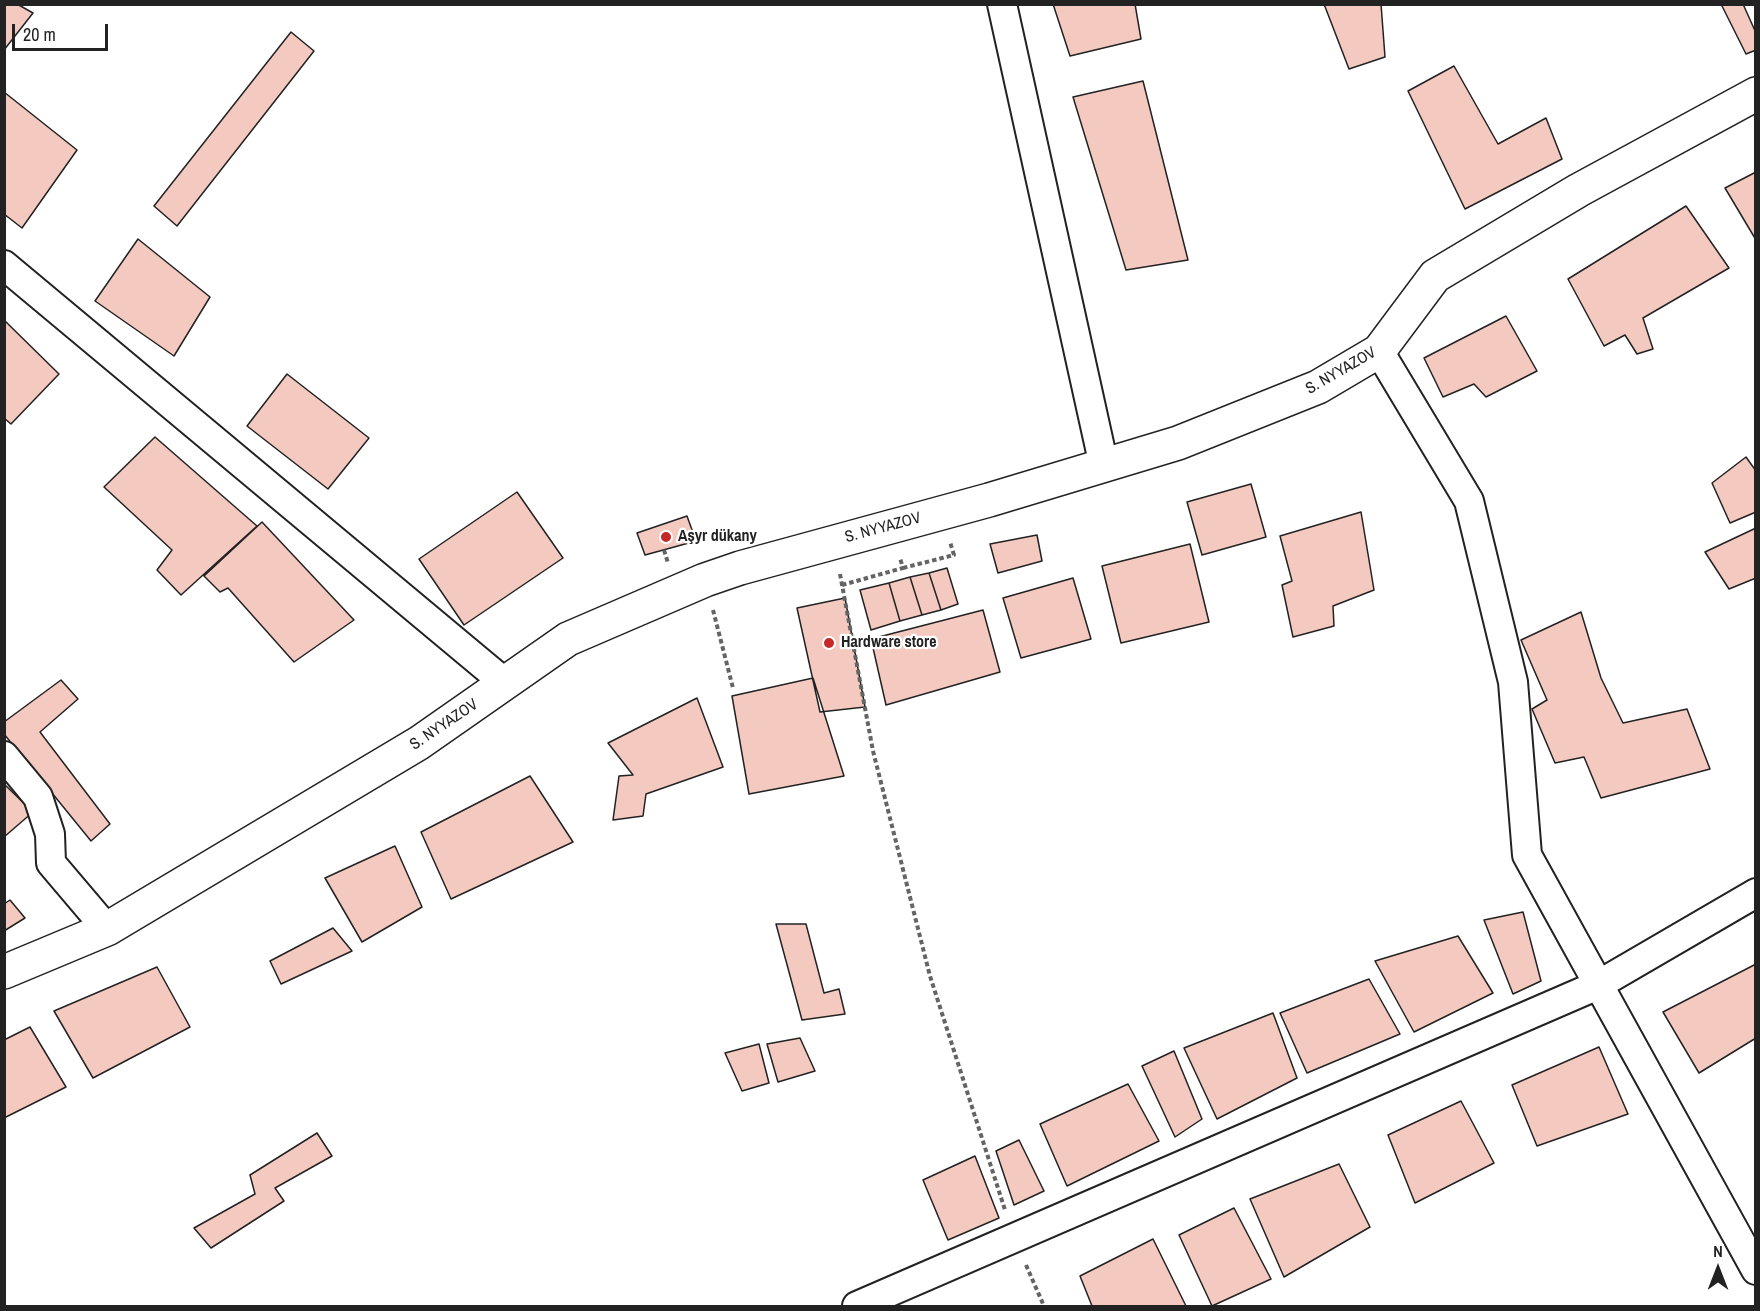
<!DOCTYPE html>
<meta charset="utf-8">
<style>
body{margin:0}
#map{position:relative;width:1760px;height:1311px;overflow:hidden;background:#fff;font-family:"Archivo Narrow",sans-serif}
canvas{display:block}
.frame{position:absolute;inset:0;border:6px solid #222;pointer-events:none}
.north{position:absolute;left:1688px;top:1239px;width:60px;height:60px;-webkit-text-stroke:4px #fff;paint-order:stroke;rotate:0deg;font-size:16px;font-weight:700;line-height:24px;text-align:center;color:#222}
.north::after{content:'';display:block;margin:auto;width:21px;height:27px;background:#222;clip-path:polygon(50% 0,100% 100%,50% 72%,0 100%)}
.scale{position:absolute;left:12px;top:24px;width:96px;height:27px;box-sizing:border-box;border:3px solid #222;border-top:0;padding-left:8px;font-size:18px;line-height:21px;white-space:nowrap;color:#222;-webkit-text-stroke:4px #fff;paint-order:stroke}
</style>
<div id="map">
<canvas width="1760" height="1311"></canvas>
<div class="frame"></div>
<div class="north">N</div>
<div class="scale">20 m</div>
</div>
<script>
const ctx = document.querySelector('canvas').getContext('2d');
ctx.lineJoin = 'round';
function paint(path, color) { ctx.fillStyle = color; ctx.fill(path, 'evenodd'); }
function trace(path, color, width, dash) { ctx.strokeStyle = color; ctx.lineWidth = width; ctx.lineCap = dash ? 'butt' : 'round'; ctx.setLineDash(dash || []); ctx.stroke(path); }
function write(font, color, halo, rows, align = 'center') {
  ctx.font = font + ' "Archivo Narrow",sans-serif'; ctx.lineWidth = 4.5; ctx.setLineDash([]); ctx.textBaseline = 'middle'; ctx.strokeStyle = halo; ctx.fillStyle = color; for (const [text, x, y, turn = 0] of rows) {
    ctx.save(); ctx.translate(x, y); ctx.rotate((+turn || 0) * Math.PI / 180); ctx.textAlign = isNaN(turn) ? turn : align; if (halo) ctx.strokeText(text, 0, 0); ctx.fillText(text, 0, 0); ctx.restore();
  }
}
const building = new Path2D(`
 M 4,4 L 17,4 L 33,13 L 4,50 Z
 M 1053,4 L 1135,4 L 1141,39 L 1070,56 Z
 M 1324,4 L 1381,4 L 1385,57 L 1349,69 Z
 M 1721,4 L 1743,4 L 1756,33 L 1756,50 L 1746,54 Z
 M 291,32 L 314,51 L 177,226 L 154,206 Z
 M 1454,66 L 1498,144 L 1546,118 L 1562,159 L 1465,209 L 1408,91 Z
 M 1143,81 L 1188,260 L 1126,270 L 1073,97 Z
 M 4,92 L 77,150 L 22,228 L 4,214 Z
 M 1756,172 L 1756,240 L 1725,188 Z
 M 1686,206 L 1729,268 L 1643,318 L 1653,349 L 1637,354 L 1625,335 L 1604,346 L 1568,279 Z
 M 138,239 L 210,297 L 174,356 L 95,301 Z
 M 1506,316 L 1537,371 L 1486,397 L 1474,384 L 1443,397 L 1424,358 Z
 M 4,320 L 59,374 L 11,424 L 4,418 Z
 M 287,374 L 369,438 L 328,489 L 247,426 Z
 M 155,437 L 257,526 L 181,595 L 157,570 L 172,550 L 104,487 Z
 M 1746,457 L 1756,471 L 1756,512 L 1730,523 L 1712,483 Z
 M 1251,484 L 1266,537 L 1202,555 L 1187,502 Z
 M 517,492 L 563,558 L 464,625 L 419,559 Z
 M 1361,512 L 1374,590 L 1333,606 L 1334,626 L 1293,637 L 1282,585 L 1292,581 L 1280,536 Z
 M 687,516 L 696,541 L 645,555 L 637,533 Z
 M 262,522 L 354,620 L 294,662 L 228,588 L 220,592 L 204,576 Z
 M 1756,528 L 1756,578 L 1729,589 L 1705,552 Z
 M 1037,535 L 1042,561 L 998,573 L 990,544 Z
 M 1190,544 L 1209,622 L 1121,643 L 1102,566 Z
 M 947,568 L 958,604 L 941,610 L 929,573 Z
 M 929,573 L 941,610 L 922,615 L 910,577 Z
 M 910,577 L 922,615 L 900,621 L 889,583 Z
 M 1073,578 L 1091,639 L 1021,658 L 1003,598 Z
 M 889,583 L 900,621 L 871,630 L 860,590 Z
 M 845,598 L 865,707 L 820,712 L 797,608 Z
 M 983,610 L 1000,672 L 886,705 L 871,639 Z
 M 1581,612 L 1601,678 L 1623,723 L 1687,709 L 1710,769 L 1601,798 L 1584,757 L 1555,763 L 1532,709 L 1547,700 L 1521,640 Z
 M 813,678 L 844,776 L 749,794 L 732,696 Z
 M 61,680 L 78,699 L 40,732 L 110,824 L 91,841 L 4,734 L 4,722 Z
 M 697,698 L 723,767 L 646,794 L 643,816 L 613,820 L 619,776 L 633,775 L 608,743 Z
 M 530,776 L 573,842 L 451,899 L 421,832 Z
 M 4,784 L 33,812 L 4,837 Z
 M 395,846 L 422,907 L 362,942 L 325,878 Z
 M 10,900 L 25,918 L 4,931 L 4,904 Z
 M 1523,912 L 1541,981 L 1513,994 L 1484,920 Z
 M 776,924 L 806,924 L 824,993 L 839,989 L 845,1014 L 802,1020 Z
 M 333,928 L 352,951 L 281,984 L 270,961 Z
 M 1458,936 L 1493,993 L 1414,1032 L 1375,961 Z
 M 1756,964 L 1756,1038 L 1699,1073 L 1663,1012 Z
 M 157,967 L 190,1027 L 93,1078 L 54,1011 Z
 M 1369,979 L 1400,1034 L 1307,1073 L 1280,1013 Z
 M 1273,1013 L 1297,1078 L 1217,1119 L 1184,1048 Z
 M 30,1027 L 66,1087 L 4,1118 L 4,1040 Z
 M 800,1038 L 815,1071 L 778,1082 L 767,1044 Z
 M 759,1044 L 769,1083 L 742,1091 L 725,1053 Z
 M 1599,1047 L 1628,1114 L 1537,1146 L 1512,1085 Z
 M 1174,1051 L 1202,1119 L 1175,1137 L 1142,1066 Z
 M 1128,1084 L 1159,1141 L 1067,1186 L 1040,1124 Z
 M 1461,1101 L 1494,1163 L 1415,1203 L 1388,1135 Z
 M 317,1133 L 332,1156 L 275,1188 L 284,1201 L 211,1248 L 194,1228 L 255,1194 L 250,1175 Z
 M 1019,1140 L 1044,1191 L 1014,1205 L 996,1151 Z
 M 975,1156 L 999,1218 L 948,1240 L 923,1180 Z
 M 1339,1164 L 1370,1227 L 1284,1277 L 1250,1199 Z
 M 1234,1208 L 1271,1279 L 1212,1306 L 1179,1235 Z
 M 1153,1239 L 1186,1306 L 1092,1306 L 1080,1276 Z`);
paint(building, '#f3c9c0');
trace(building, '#222', 1.5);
const street = new Path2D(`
 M 1002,4 L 1104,466
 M 4,265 L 505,683
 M 1379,351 L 1469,501 L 1513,682 L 1527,855 L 1756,1270
 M 4,756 L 38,797 L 50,834 L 51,863 L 107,929
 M 857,1306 L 1598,985 L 1756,893`);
const secondary = new Path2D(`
 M 4,972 L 107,929 L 419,743 L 568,639 L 705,580 L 740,568 L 989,500 L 1178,443 L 1318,387 L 1379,351 L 1435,276 L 1579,190 L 1756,94`);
trace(street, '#222', 32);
trace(secondary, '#222', 36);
trace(new Path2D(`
 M 664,550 L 668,563
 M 903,568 L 954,555 L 950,542
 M 840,574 L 873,751 L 930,976 L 1005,1210
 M 842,585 L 903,568 L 900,558
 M 713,610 L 733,688
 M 1026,1265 L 1044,1306`), '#646464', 4, [4.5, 3]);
trace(street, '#fff', 28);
trace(secondary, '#fff', 33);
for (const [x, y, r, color] of [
 [666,537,6,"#c62828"],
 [829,643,6,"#c62828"]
]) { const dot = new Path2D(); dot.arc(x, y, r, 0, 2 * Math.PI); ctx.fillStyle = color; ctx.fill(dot); trace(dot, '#fff', 2); }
write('16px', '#222', '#fff', [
 ["S. NYYAZOV",1341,371,-30],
 ["S. NYYAZOV",883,528,-15],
 ["S. NYYAZOV",444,725,-34]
]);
write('bold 16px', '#222', '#fff', [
 ["Aşyr dükany",678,537],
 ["Hardware store",841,643]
], 'left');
</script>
